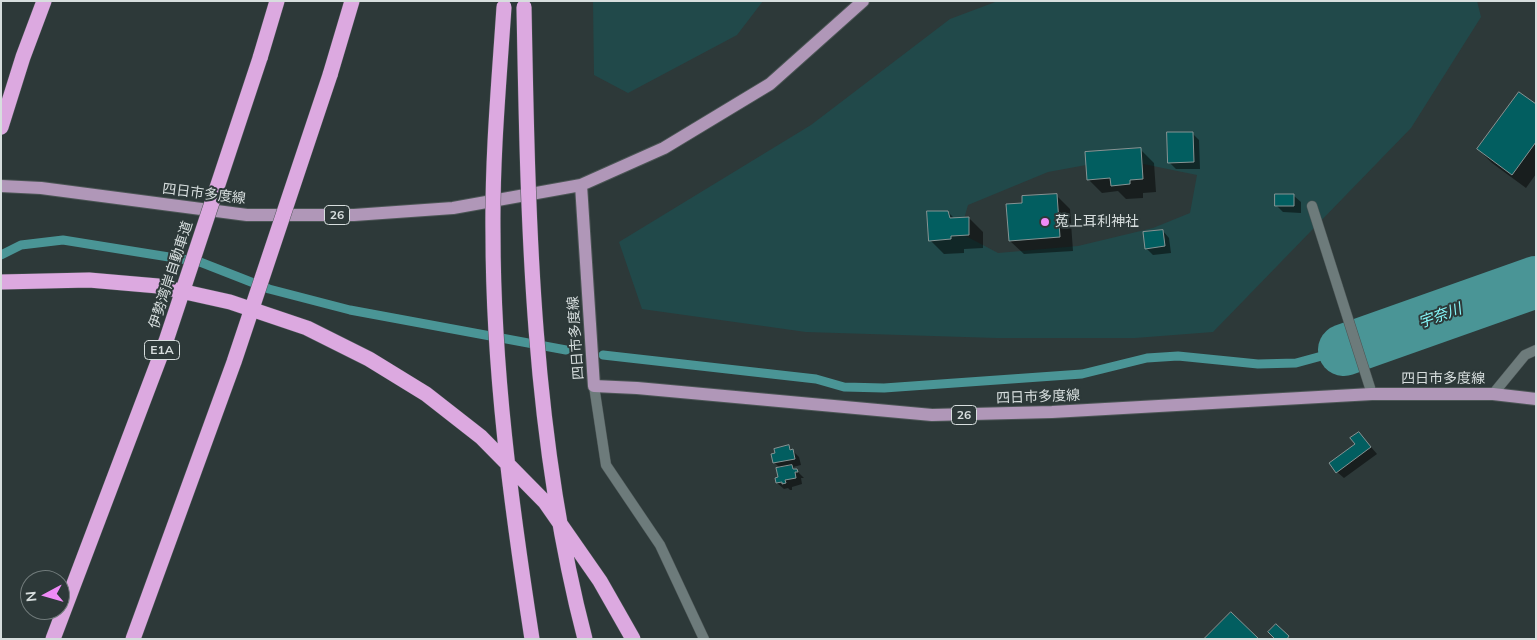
<!DOCTYPE html>
<meta charset="utf-8">
<style>
body{margin:0}
#map{position:relative;width:1537px;height:640px;overflow:hidden;background:#2d3939;font-family:Mulish,sans-serif}
canvas{display:block}
.frame{position:absolute;inset:0;border:2px solid #d7dede;pointer-events:none}
.north{position:absolute;left:20px;top:570px;width:50px;height:50px;box-sizing:border-box;background:#2d3939;border:1px solid #717b7b;border-radius:50%;rotate:264deg;font-size:14px;font-weight:700;line-height:20px;text-align:center;color:#d7dede}
.north::after{content:'';display:block;margin:auto;width:18px;height:22px;background:#ef8bf7;clip-path:polygon(50% 0,100% 100%,50% 72%,0 100%)}
</style>
<div id="map">
<canvas width="1537" height="640"></canvas>
<div class="frame"></div>
<div class="north">N</div>
</div>
<script>
const ctx = document.querySelector('canvas').getContext('2d');
ctx.lineJoin = 'round';
function paint(path, color) { ctx.fillStyle = color; ctx.fill(path, 'evenodd'); }
function trace(path, color, width, dash) { ctx.strokeStyle = color; ctx.lineWidth = width; ctx.lineCap = dash ? 'butt' : 'round'; ctx.setLineDash(dash || []); ctx.stroke(path); }
function write(font, color, halo, rows, align = 'center') {
  ctx.font = font + ' Mulish,"Noto Sans JP",sans-serif'; ctx.lineWidth = 4; ctx.setLineDash([]); ctx.textBaseline = 'middle'; ctx.strokeStyle = halo; ctx.fillStyle = color; for (const [text, x, y, turn = 0] of rows) {
    ctx.save(); ctx.translate(x, y); ctx.rotate((+turn || 0) * Math.PI / 180); ctx.textAlign = isNaN(turn) ? turn : align; if (halo) ctx.strokeText(text, 0, 0); ctx.fillText(text, 0, 0); ctx.restore();
  }
}
paint(new Path2D(`
 M 593,1 L 763,1 L 737,35 L 628,93 L 594,75 Z
 M 998,1 L 1477,1 L 1481,17 L 1411,128 L 1213,332 L 1135,338 L 996,338 L 806,332 L 642,309 L 619,242 L 811,125 L 950,19 ZM 1119,159 L 1197,175 L 1190,213 L 1153,228 L 1078,246 L 998,253 L 960,233 L 968,205 L 1048,172 Z`), '#21494a');
paint(new Path2D(`
 M 1536,106 L 1536,174 L 1526,188 L 1492,163 L 1478,149 Z
 M 1192,133 L 1199,140 L 1200,169 L 1176,169 L 1169,162 Z
 M 1140,149 L 1154,163 L 1156,192 L 1143,193 L 1143,198 L 1126,199 L 1118,191 L 1102,193 L 1088,179 Z
 M 1056,195 L 1070,209 L 1073,251 L 1024,254 L 1010,241 L 1023,204 Z
 M 1294,196 L 1301,202 L 1301,213 L 1283,212 L 1276,205 Z
 M 948,212 L 955,219 L 969,218 L 983,232 L 983,248 L 964,249 L 964,253 L 944,254 L 931,241 Z
 M 1163,231 L 1169,238 L 1171,253 L 1153,255 L 1146,248 Z
 M 1359,433 L 1377,454 L 1344,478 L 1337,472 L 1357,444 Z
 M 789,447 L 799,457 L 801,465 L 793,467 L 804,478 L 801,478 L 802,484 L 792,487 L 792,490 L 790,490 L 788,488 L 784,489 L 777,483 L 780,478 L 780,468 L 774,462 Z`), '#0007');
trace(new Path2D(`
 M 1,255 L 21,245 L 63,240 L 200,262 L 269,289 L 350,310 L 566,350
 M 603,355 L 816,379 L 844,387 L 884,388 L 1082,374 L 1147,358 L 1178,356 L 1258,364 L 1296,363 L 1344,350`), '#4a9596', 9);
trace(new Path2D(`
 M 1344,350 L 1536,282`), '#4a9596', 52);
const building = new Path2D(`
 M 1519,92 L 1536,104 L 1536,142 L 1512,175 L 1477,149 Z
 M 1167,132 L 1193,132 L 1194,162 L 1168,163 Z
 M 1141,148 L 1143,179 L 1130,180 L 1130,184 L 1111,186 L 1110,178 L 1087,180 L 1085,152 Z
 M 1057,194 L 1060,237 L 1009,241 L 1006,204 L 1022,203 L 1022,196 Z
 M 1275,194 L 1294,194 L 1294,206 L 1275,206 Z
 M 927,211 L 948,211 L 950,218 L 969,217 L 969,235 L 951,236 L 951,239 L 929,241 Z
 M 1163,230 L 1165,246 L 1145,249 L 1143,232 Z
 M 1359,432 L 1371,447 L 1336,473 L 1329,463 L 1355,444 L 1350,438 Z
 M 789,445 L 790,450 L 793,449 L 795,459 L 773,463 L 771,454 L 775,453 L 774,449 Z
 M 792,465 L 793,469 L 797,469 L 798,472 L 795,472 L 796,478 L 785,480 L 786,483 L 782,484 L 782,482 L 776,483 L 775,478 L 778,477 L 776,468 Z
 M 1231,612 L 1259,639 L 1204,639 Z
 M 1276,624 L 1289,636 L 1287,639 L 1275,639 L 1268,632 Z`);
paint(building, '#025e60');
trace(building, '#869494', 1);
const minor = new Path2D(`
 M 1312,206 L 1372,394
 M 594,386 L 606,465 L 660,545 L 704,639
 M 1493,394 L 1525,355 L 1536,350`);
const primary = new Path2D(`
 M 581,185 L 594,386 L 637,388 L 932,415 L 1052,412 L 1372,394 L 1493,394 L 1536,399
 M 1,186 L 41,188 L 247,215 L 354,215 L 453,208 L 581,185 L 664,148 L 770,84 L 863,1`);
const motorway = new Path2D(`
 M 260,58 L 277,1
 M 330,75 L 352,1
 M 1,127 L 23,57 L 44,1`);
trace(minor, '#4b5555', 11);
trace(primary, '#4b5555', 14);
trace(motorway, '#4b5555', 16);
trace(minor, '#6d7b7b', 10);
trace(primary, '#b097b8', 12);
trace(motorway, '#dca9e0', 15);
const motorwayBridge = new Path2D(`
 M 504,7 C 499,82 492,158 493,233 C 493,370 511,504 532,639
 M 524,7 C 528,219 531,433 585,639
 M 1,282 L 89,280 L 158,286 L 230,302 L 307,328 L 369,359 L 426,394 L 481,437 L 545,502 L 600,581 L 633,639
 M 53,639 L 166,341 L 260,58
 M 133,639 L 234,362 L 330,75`);
trace(motorwayBridge, '#4b5555', 16, []);
trace(motorwayBridge, '#dca9e0', 15);
for (const [x, y, r, color] of [
 [1045,222,5,"#ef8bf7"]
]) { const dot = new Path2D(); dot.arc(x, y, r, 0, 2 * Math.PI); ctx.fillStyle = color; ctx.fill(dot); trace(dot, '#2d3939', 2); }
for (const [x, y, w] of [
 [337,215,25],
 [162,350,35],
 [964,415,25]
]) { const box = new Path2D(); box.roundRect(x - w / 2, y - 9.5, w, 19, 4); ctx.fillStyle = '#2d3939'; ctx.fill(box); trace(box, '#d7dede', 1); }
write('bold 12px', '#d7dede', null, [
 ["26",337,215],
 ["E1A",162,350],
 ["26",964,415]
]);
write('14px', '#d7dede', '#2d3939', [
 ["四日市多度線",204,194,7],
 ["伊勢湾岸自動車道",171,275,-72],
 ["四日市多度線",576,338,-94],
 ["四日市多度線",1443,379],
 ["四日市多度線",1038,397,-2]
]);
write('14px', '#d7dede', '#2d3939', [
 ["菟上耳利神社",1055,222]
], 'left');
write('italic 15px', '#87f8fa', '#2d3939', [
 ["宇奈川",1440,316,-20]
]);
</script>
